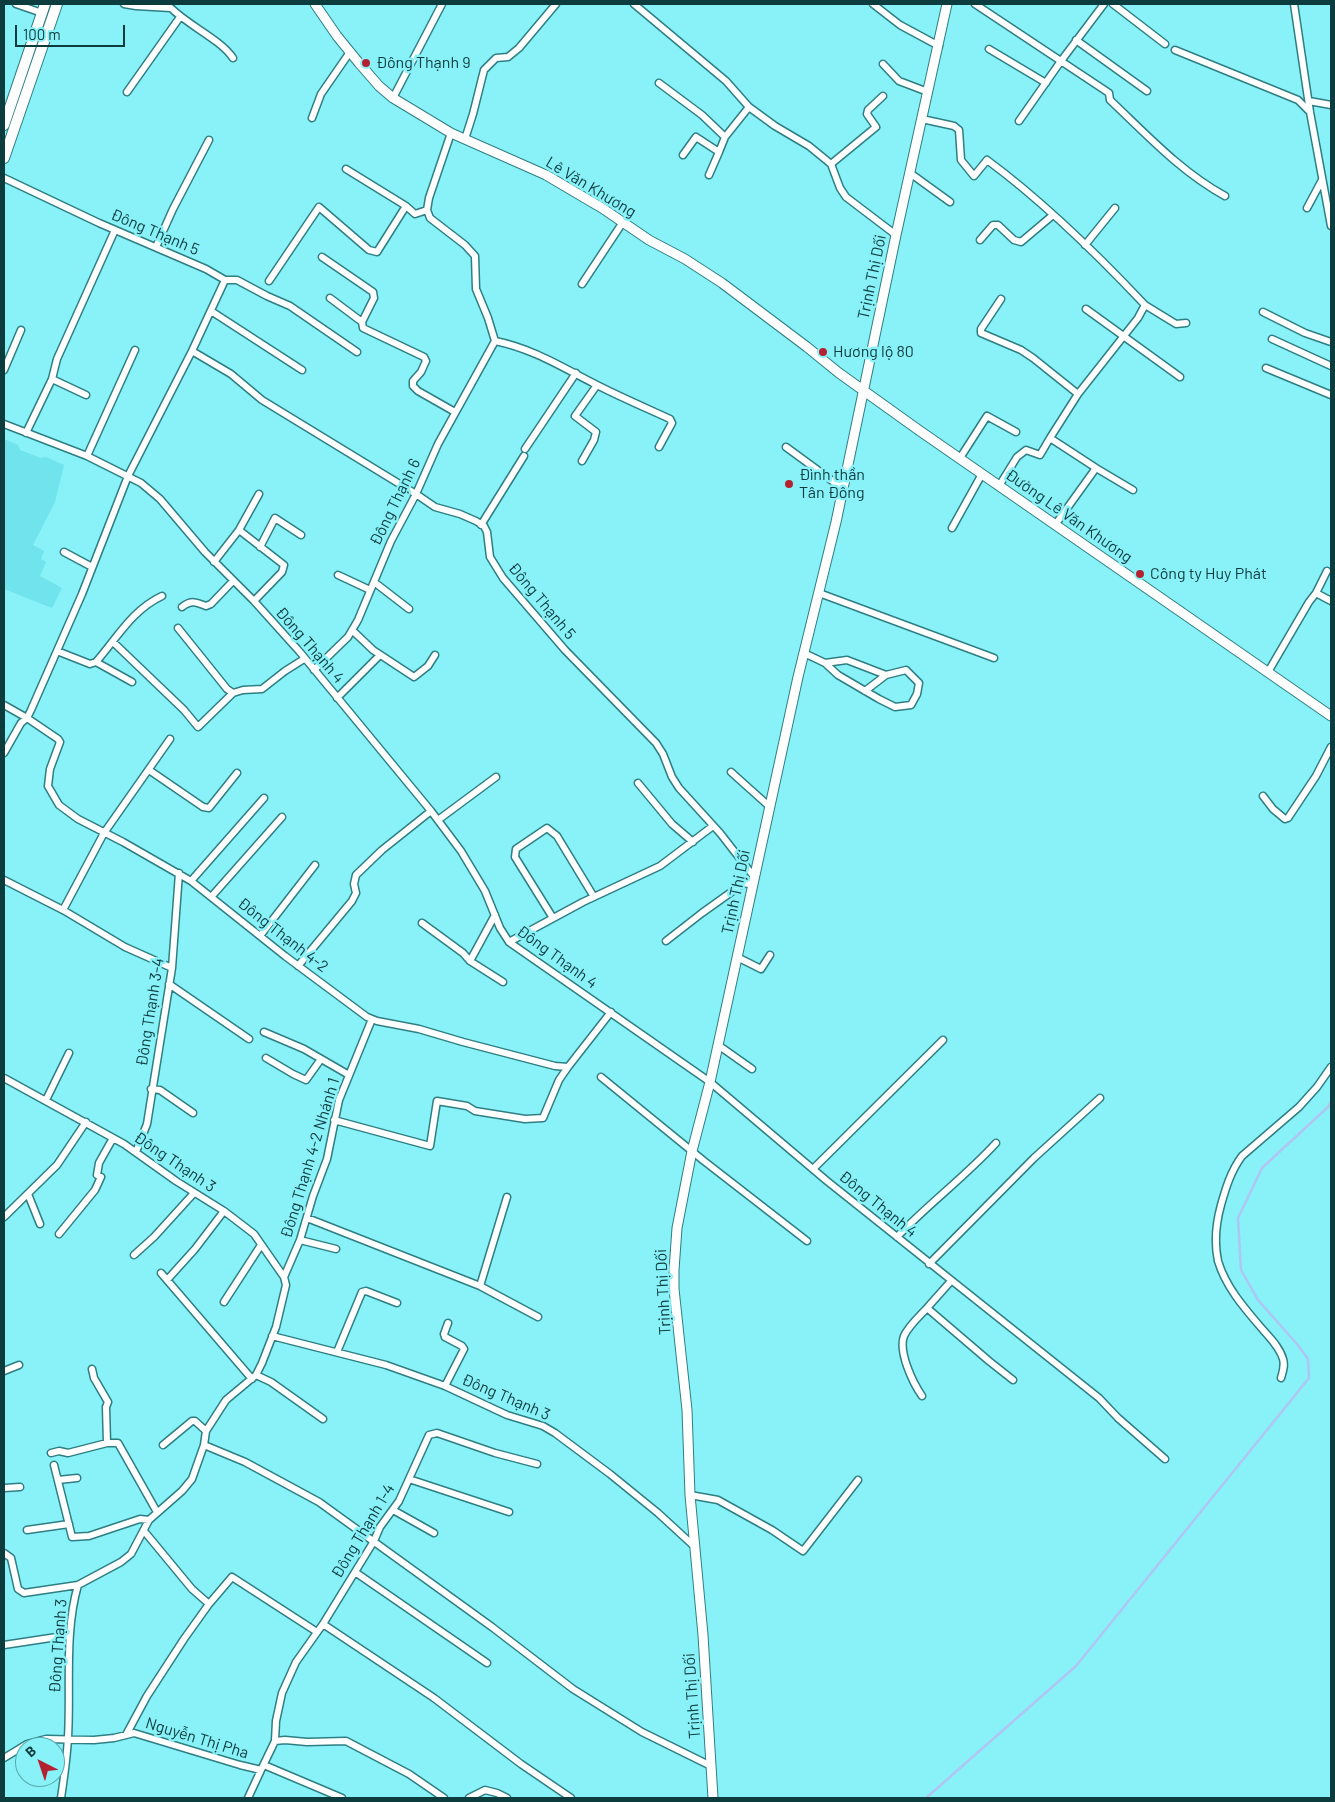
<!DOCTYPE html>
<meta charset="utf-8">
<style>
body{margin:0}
#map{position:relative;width:1335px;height:1802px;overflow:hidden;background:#89f1f8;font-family:Barlow,sans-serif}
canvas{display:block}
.frame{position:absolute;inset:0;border:5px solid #0d3c3f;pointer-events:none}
.north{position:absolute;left:15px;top:1737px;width:50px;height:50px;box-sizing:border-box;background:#89f1f8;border:1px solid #57a9ae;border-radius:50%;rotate:319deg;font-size:14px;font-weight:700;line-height:20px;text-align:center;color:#0d3c3f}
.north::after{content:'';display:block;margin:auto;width:18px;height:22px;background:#b42232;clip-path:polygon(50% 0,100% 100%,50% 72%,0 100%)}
.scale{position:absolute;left:15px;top:25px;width:110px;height:22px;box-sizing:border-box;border:2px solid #0d3c3f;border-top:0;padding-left:6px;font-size:15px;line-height:18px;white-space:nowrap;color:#0d3c3f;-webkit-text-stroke:4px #89f1f8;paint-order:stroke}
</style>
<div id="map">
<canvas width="1335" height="1802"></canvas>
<div class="frame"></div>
<div class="north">B</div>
<div class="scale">100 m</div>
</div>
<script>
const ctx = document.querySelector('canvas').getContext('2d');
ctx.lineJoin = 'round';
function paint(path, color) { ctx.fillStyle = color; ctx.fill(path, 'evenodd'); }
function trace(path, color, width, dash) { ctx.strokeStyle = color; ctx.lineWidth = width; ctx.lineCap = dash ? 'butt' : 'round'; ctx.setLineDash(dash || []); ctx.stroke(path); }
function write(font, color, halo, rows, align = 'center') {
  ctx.font = font + ' Barlow,sans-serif'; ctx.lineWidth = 5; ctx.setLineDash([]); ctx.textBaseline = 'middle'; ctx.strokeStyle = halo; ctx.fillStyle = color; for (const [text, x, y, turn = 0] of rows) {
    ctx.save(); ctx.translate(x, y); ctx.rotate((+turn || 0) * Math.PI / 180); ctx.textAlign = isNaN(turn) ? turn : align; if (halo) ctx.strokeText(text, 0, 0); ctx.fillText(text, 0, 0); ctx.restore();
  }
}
paint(new Path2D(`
 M 4,439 L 18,445 L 20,450 L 41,458 L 46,457 L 64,465 L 55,502 L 33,545 L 44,551 L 41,559 L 46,562 L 40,576 L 62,588 L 52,608 L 4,589 Z`), '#70e3ec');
trace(new Path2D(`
 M 926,1798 L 1076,1666 L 1309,1378 L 1308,1359 L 1297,1344 L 1258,1300 L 1241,1270 L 1238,1218 L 1262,1168 L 1328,1107 L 1331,1102`), '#aec6f1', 2.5);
const street = new Path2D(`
 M 16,4 L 42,13
 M 124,4 L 136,6 L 171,8 C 189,26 220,39 233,58
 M 634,4 L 726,81 L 749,107 L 775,126 L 809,146 L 831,164 L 840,188 L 846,197 L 896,235
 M 873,4 L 900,25 L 939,46
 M 975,4 L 1109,93 L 1110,100 C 1146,134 1181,172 1225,196
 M 1113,4 L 1165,44
 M 1294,4 L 1310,112 L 1331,226
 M 1076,40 L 1147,91
 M 989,49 L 1046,83
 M 1175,50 L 1298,100 L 1310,112
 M 883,64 L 899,81 L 928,92
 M 659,83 L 702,115 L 725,137
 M 127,92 L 180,17
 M 393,98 L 442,4
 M 1309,101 L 1331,105
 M 312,118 L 321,94 L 350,52
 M 922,119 L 954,126 L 959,130 L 961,160 L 974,176 L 987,160 C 1044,202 1096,253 1145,305 L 1138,318 L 1078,394 L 1050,438
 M 1019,121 L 1061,61 L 1104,4
 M 451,133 L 429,198 L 427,210 L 430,218 L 465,245 L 475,256 L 476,289 L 488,318 L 495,341 C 531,348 562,367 593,383 C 618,396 644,407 670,419 L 672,423 L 659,447
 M 465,139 L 473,114 L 484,70 L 496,58 L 508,57 L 519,48 L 556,4
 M 683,155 L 696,137 L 719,152 L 725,137 L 749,107
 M 831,164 L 876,127 L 867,114 L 868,110 L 883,96
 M 346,169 L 406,206 L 415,214 L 427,210
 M 910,173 L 950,202
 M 709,175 L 719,152
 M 4,178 L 99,223 L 206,269 L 225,280 L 192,351 L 128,476 L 82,594 L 31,710 L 27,718 L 21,723 L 4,753
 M 1307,208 L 1322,180
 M 980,240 L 993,225 L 998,225 L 1014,240 L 1021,242 L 1053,215
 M 1085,245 L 1115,208
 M 156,247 L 173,209 L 209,140
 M 322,257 L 373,292 L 374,298 L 362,322 L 363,328 L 424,357 L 426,361 L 421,372 L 413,381 L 413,386 L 418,391 L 455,412
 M 225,280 L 237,280 L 267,296 L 290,306 L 357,352
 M 269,281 L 319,207 L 369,250 L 377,252 L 406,206
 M 582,284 L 623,222
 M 330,298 L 362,322
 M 1001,299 L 981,329 L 981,333 L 1021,350 L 1033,358 L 1078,394
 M 1145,305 L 1176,324 L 1186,323
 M 1086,309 L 1180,377
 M 211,311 L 302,370
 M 1263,312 L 1305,333 L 1331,342
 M 1272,339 L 1331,366
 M 192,351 L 231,374 L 262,400 L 416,494 L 435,507 L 460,514 L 476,521 L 484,526 L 487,532 L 490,557 L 503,578 L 565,650 L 656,743 L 663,754 L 672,777 L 679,788 L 720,833 L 755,878
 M 1266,368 L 1331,395
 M 4,370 L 21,330
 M 86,395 L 52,379 L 57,359 L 115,230
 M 4,424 L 87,456 L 141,483 L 160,499 L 205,552 L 254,601 L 299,651 L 431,811 L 461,851 L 485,891 L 500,928 L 509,942 L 710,1082 L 827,1181 L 1099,1398 L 1118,1418 L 1165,1459
 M 26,433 L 52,379
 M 786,447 L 842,488
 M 525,449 L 576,373
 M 87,456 L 135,350
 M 960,458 L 987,416 L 1016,432
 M 582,461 L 594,440 L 596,432 L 575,416 L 597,385
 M 999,486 L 1017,457 L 1026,450 L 1040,455 L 1050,438 L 1096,468
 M 481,525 L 524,456
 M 1055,525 L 1096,468 L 1133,490
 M 952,528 L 982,474
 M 239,530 L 284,565 L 282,572 L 254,601
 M 260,547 L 275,518 L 301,535
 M 64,552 L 92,567
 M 214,562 L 239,530 L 259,494
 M 338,575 L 370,590
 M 374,582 L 409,609
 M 819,593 L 994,658
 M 1316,593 L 1327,571
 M 182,607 C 191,600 196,602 206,606 L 211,604 L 233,581
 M 178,628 L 227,689 L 233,693 L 243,690 L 262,689 L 285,671 L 304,659
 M 352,630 L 373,650 L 414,677 L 428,666 L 435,655
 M 113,642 L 184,710 L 198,727 L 233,693
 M 57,651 L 90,664 L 96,662 C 117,638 132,610 162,596
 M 804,653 L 825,663 L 838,675 L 879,699 L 895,707 L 911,705 L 917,694 L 919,683 L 906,670 L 886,675 L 865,691
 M 96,662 L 132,682
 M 825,663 L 847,660 L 886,675
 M 314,670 L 348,637 L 358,620 L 391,541 L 416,494 L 438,444 L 495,341
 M 1268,672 L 1309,602 L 1316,593 L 1331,601
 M 337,698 L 380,655
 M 4,705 L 27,718 L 58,739 L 60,742 L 50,769 L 48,786 L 59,805 L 78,819 L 123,842 L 191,881 L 285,956 L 367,1017 L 377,1021 L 419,1029 L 463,1042 L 555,1066 L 568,1067 L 611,1012
 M 149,770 L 203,807 L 209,808 L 237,773
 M 731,772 L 770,807
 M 638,783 L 672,824 L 693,842
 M 1263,796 L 1273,809 L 1285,819 L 1288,818 L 1316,776 L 1331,747
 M 438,820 L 496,777
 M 4,880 L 63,910 L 125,947 L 172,968
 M 191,881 L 264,798
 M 212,896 L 282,817
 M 63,910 L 104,833 L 170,739
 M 553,918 L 515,857 L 516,849 L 547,828 L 557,836 L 594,897
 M 422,923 L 463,953 L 470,961 L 503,982
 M 260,936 L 315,865
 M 666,941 L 702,913 L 744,883 L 753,885
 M 509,942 L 583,902 L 660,866 L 713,826
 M 737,957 L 761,969 L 770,955
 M 470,961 L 495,915
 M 298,966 L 352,901 L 356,893 L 354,884 L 356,875 L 382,850 L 431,811
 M 169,984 L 249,1039
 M 264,1032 L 304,1049 L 349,1075
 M 718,1045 L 752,1069
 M 266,1058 L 293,1074 L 306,1080 L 321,1059
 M 601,1077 L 704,1161 L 807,1241
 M 4,1078 L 124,1144 L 176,1181 L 224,1211 L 254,1234 L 284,1277 L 286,1285 L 276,1327 L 262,1363 L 256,1375 L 226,1400 L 206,1431 L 204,1445 L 192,1479 L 182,1491 L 149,1520 L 131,1554 L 121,1562 L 78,1585 C 64,1634 71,1687 68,1737 C 67,1758 64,1778 61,1798
 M 151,1089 L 160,1090 L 193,1113
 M 46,1100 L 69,1053
 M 334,1120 L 430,1146 L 437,1101 L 467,1106 L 475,1111 L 525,1119 L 543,1118 L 559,1080 L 568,1067
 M 136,1152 L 147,1124 L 172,968 L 179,873
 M 813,1169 L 943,1040
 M 28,1194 L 40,1224
 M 4,1217 L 57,1165 L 86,1122
 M 307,1218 L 480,1286 L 538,1317
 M 59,1234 L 95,1190 L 101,1177 L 97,1175 L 99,1163 L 113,1138
 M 897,1237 C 928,1204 965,1177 996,1143
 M 300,1240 L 336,1249
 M 134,1255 L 154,1237 L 194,1193
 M 929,1264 L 1034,1158 L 1100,1098
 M 161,1273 L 252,1379
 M 284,1277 L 300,1240 L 313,1196 L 327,1159 L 339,1100 L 372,1019
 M 167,1280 L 195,1249 L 224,1211
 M 951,1281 L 927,1308 L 989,1361 L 1013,1380
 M 480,1286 L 507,1197
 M 224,1302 L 261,1245
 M 272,1336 L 386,1365 L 445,1386 L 507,1415 L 543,1426 L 555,1433 L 610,1474 L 658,1513 L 695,1547
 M 337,1352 L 362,1292 L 366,1291 L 397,1303
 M 92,1369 L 94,1378 L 108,1402 L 106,1407 L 107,1443
 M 4,1371 L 19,1365
 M 256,1375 L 271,1382 L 323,1419
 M 1281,1378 C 1283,1371 1285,1366 1283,1359 C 1280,1348 1271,1339 1264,1331 C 1246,1310 1226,1288 1218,1261 C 1214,1242 1216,1223 1221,1205 C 1226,1187 1231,1171 1242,1156 L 1299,1107 L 1317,1087 L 1331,1067
 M 445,1386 L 464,1349 L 462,1346 L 445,1337 L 444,1334 L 448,1323
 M 922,1396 C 913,1383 898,1352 904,1336 C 909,1325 920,1316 927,1308
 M 163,1445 L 192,1421 L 195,1421 L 206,1431
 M 204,1445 L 245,1462 L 319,1502 L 492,1627 L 573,1689 L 642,1732 L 711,1766
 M 51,1453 L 59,1451 L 68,1453 L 107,1443 L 118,1443 L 157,1512
 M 54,1465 L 72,1537 L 89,1536 L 140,1519 L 149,1520
 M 409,1479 L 509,1512
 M 58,1480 L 77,1478
 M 4,1488 L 20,1487
 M 690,1495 L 718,1500 L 772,1530 L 803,1551 L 858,1480
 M 393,1510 L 434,1533
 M 27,1530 L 69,1524
 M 144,1531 L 192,1589 L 209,1604
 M 4,1553 L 11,1558 L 18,1589 L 24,1593 L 78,1585
 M 355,1572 L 487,1663
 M 323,1624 L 434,1698 L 521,1764 L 571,1798
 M 4,1645 L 70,1635
 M 126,1735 L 147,1696 L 184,1639 L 209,1604 L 232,1577 L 317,1632
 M 275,1741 L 276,1721 L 282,1693 L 296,1662 L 323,1624 L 374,1541 L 380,1527 L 399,1501 L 429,1435 L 437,1433 L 495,1453 L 537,1464
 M 4,1758 L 27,1744 L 46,1739 L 94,1740 L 114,1738 L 134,1733 L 240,1765 L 261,1770 L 275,1741 L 285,1740 L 307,1742 L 346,1741 L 409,1774 L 444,1798
 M 264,1765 L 342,1798
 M 248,1798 L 261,1770
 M 469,1798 L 485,1790 L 497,1793 L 507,1798`);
const secondary = new Path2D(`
 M 315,4 L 337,36 L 359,63 L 379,86 L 393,98 L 451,133 L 546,175 L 602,208 L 649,240 L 685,259 L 722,283 L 807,347 L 839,373 L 920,431 L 1331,716
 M 713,1798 L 703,1635 L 690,1495 L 687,1410 L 674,1289 L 674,1270 L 677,1228 L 692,1151 L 710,1082 L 798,677 L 836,522 L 896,235 L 947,4`);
const primary = new Path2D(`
 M 4,125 L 45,4
 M 4,158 L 57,4`);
trace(street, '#2d7f84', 9);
trace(secondary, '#2d7f84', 11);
trace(primary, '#2d7f84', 12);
trace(street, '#fff', 6);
trace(secondary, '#fff', 9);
trace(primary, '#fff', 10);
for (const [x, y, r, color] of [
 [366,63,5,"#b42232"],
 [823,352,5,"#b42232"],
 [789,484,5,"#b42232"],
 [1140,574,5,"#b42232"]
]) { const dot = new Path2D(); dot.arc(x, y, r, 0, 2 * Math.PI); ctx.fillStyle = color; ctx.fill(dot); trace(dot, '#89f1f8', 2); }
write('16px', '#0d3c3f', '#89f1f8', [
 ["Đông Thạnh 9",376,63],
 ["Hương lộ 80",833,352],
 ["Đình thần",799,475],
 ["Tân Đông",799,493],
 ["Công ty Huy Phát",1150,574]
], 'left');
write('16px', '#0d3c3f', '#89f1f8', [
 ["Lê Văn Khương",591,187,31],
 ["Đông Thạnh 5",155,232,23],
 ["Trịnh Thị Dối",872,277,-78],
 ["Đông Thạnh 6",395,502,-64],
 ["Đường Lê Văn Khương",1069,516,35],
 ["Đông Thạnh 5",542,601,50],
 ["Đông Thạnh 4",310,645,49],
 ["Trịnh Thị Dối",736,892,-78],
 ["Đông Thạnh 4-2",283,935,38],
 ["Đông Thạnh 4",557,957,36],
 ["Đông Thạnh 3-4",150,1012,-81],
 ["Đông Thạnh 4-2 Nhánh 1",310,1158,-73],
 ["Đông Thạnh 3",175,1162,34],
 ["Đông Thạnh 4",878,1204,39],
 ["Trịnh Thị Dối",663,1292,-93],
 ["Đông Thạnh 3",506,1397,23],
 ["Đông Thạnh 1-4",363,1531,-59],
 ["Đông Thạnh 3",58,1646,-86],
 ["Trịnh Thị Dối",692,1696,-94],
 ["Nguyễn Thị Pha",197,1738,17]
]);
</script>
